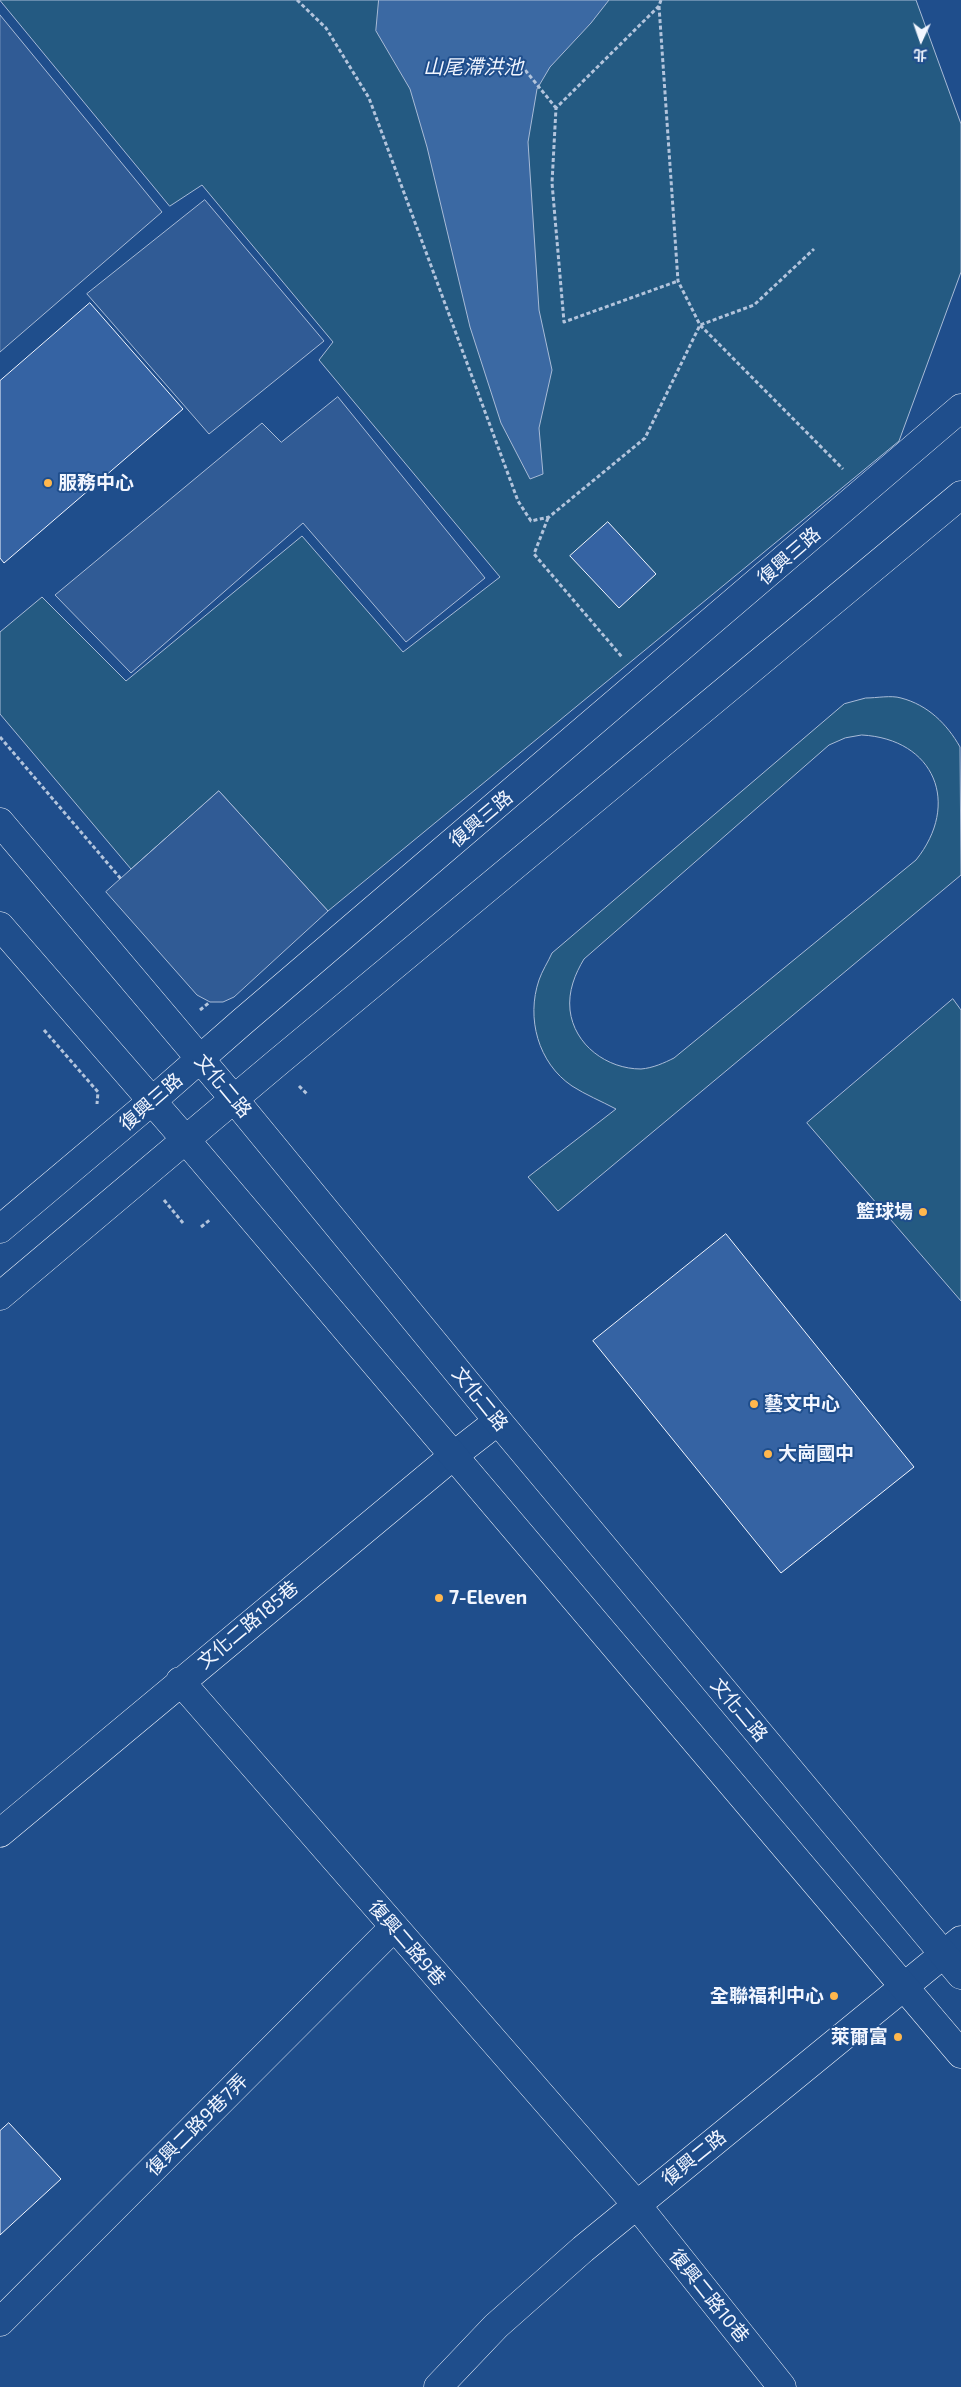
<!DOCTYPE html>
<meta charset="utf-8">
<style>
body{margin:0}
#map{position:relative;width:961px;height:2387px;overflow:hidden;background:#1f4e8c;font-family:"Exo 2","Noto Sans TC",sans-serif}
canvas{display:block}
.north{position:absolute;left:896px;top:15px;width:50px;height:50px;-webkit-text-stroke:4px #1f4e8c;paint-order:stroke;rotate:183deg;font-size:14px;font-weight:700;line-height:20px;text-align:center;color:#f2f6ff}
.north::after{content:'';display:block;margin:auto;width:18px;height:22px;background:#f2f6ff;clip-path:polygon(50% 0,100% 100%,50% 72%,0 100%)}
</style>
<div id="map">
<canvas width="961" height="2387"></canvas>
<div class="north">北</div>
</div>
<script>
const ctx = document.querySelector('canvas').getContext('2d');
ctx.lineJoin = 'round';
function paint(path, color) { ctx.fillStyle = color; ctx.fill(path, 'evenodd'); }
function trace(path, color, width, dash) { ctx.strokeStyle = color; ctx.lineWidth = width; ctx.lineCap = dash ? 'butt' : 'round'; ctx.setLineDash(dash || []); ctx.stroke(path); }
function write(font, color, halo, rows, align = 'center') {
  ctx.font = font + ' "Exo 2","Noto Sans TC",sans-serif'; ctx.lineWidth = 4; ctx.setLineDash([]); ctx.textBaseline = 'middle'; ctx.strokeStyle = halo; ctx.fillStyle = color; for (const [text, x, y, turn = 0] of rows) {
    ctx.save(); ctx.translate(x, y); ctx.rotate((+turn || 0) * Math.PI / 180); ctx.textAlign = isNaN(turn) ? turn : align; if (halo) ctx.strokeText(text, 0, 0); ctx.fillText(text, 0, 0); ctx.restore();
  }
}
const green = new Path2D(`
 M 0,0 L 916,0 L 961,124 L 961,272 L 899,441 L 328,911 L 219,791 L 131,869 L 0,714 L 0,632 L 42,597 L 126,681 L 302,536 L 403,652 L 500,577 L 319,360 L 333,342 L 202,185 L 170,206 Z
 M 866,698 C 877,698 891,695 901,698 C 928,705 947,724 960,747 L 961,875 L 558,1211 L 528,1177 L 616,1109 C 601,1101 586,1095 572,1086 C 538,1063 526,1018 539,980 C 542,971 548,962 552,953 L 844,704 ZM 862,735 C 935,739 961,804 916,860 L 674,1058 C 664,1063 653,1068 641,1069 C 607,1069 574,1045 570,1010 C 568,991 575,974 584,959 L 829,745 L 845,738 Z
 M 953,999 L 961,1010 L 961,1301 L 807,1123 Z`);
paint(green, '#245a82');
trace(green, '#a8bbd7', 1);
const parking = new Path2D(`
 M 0,15 L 162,212 L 0,352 Z
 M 205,200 L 324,341 L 209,434 L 87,294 Z
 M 338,397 L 485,578 L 406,642 L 303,523 L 131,673 L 55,595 L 262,423 L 281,442 Z
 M 219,791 L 328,911 L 234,997 L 223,1002 L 210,1002 L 197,995 L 106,892 Z`);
paint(parking, '#305b95');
trace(parking, '#a8bbd7', 1);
const water = new Path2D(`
 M 379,0 L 609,0 L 591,23 L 550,67 L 537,89 L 528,142 L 539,310 L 552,370 L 539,428 L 543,474 L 530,479 L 501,423 L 470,327 L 427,147 L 410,89 L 376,31 Z`);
paint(water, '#3b69a3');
trace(water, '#a8bbd7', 1);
const building = new Path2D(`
 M 90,303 L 183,409 L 4,563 L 0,558 L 0,381 Z
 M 608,522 L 656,574 L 619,608 L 570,556 Z
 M 726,1234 L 914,1467 L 781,1573 L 593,1341 Z
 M 9,2123 L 61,2179 L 0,2235 L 0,2131 Z`);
paint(building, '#3563a3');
trace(building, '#f2f6ff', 1);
const street = new Path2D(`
 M 180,1681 L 636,2204 L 782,2387
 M 0,1833 L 453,1456 L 498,1421
 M 0,2322 L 393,1928
 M 438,2387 L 496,2326 L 583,2249 L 961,1940`);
const secondary = new Path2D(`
 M 0,822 L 234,1099 L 498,1421 L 961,1975
 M 0,926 L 185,1139 L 961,2054
 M 0,1229 L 152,1101 L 242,1022 L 961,408
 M 0,1296 L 278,1062 L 961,495`);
trace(street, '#f2f6ff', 29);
trace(secondary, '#f2f6ff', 29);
trace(new Path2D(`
 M 297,0 L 326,28 L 369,98 L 518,501 L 531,521 L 549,517 L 645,438 L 700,325 L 754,305 L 814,249
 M 661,0 L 659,6 L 678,281 L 700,325 L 843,469
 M 659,6 L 556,108 L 552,183 L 564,322 L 678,281
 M 517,60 L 556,108
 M 548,518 L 534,554 L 622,657
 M 0,737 L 121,879
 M 200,1010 L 210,1002
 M 44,1030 L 98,1092 L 97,1104
 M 299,1086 L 308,1095
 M 164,1200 L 183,1223
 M 201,1227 L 211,1219`), '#b3c4dc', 3, [4, 2.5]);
trace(street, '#1f4e8c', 28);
trace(secondary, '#1f4e8c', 28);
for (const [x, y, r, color] of [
 [48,483,5,"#ffb74d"],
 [923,1212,5,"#ffb74d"],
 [754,1404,5,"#ffb74d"],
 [768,1454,5,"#ffb74d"],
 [439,1598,5,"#ffb74d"],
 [834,1996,5,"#ffb74d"],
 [898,2037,5,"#ffb74d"]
]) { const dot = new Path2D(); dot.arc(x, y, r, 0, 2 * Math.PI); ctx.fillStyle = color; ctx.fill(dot); trace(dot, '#1f4e8c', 2); }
write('bold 19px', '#f2f6ff', '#1f4e8c', [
 ["服務中心",58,483],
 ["籃球場",913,1212,"right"],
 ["藝文中心",764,1404],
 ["大崗國中",778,1454],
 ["7-Eleven",449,1598],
 ["全聯福利中心",824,1996,"right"],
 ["萊爾富",888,2037,"right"]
], 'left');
write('19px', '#f2f6ff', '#1f4e8c', [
 ["復興三路",789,556,-41],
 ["復興三路",481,819,-40],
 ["文化二路",223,1086,50],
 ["復興三路",151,1102,-41],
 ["文化二路",480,1399,51],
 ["文化二路185巷",248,1625,-40],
 ["文化二路",739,1710,50],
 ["復興二路9巷",407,1943,49],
 ["復興二路9巷7弄",197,2125,-45],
 ["復興二路",694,2158,-39],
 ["復興二路10巷",709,2296,51]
]);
write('italic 20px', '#f2f6ff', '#1f4e8c', [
 ["山尾滯洪池",473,67]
]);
</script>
